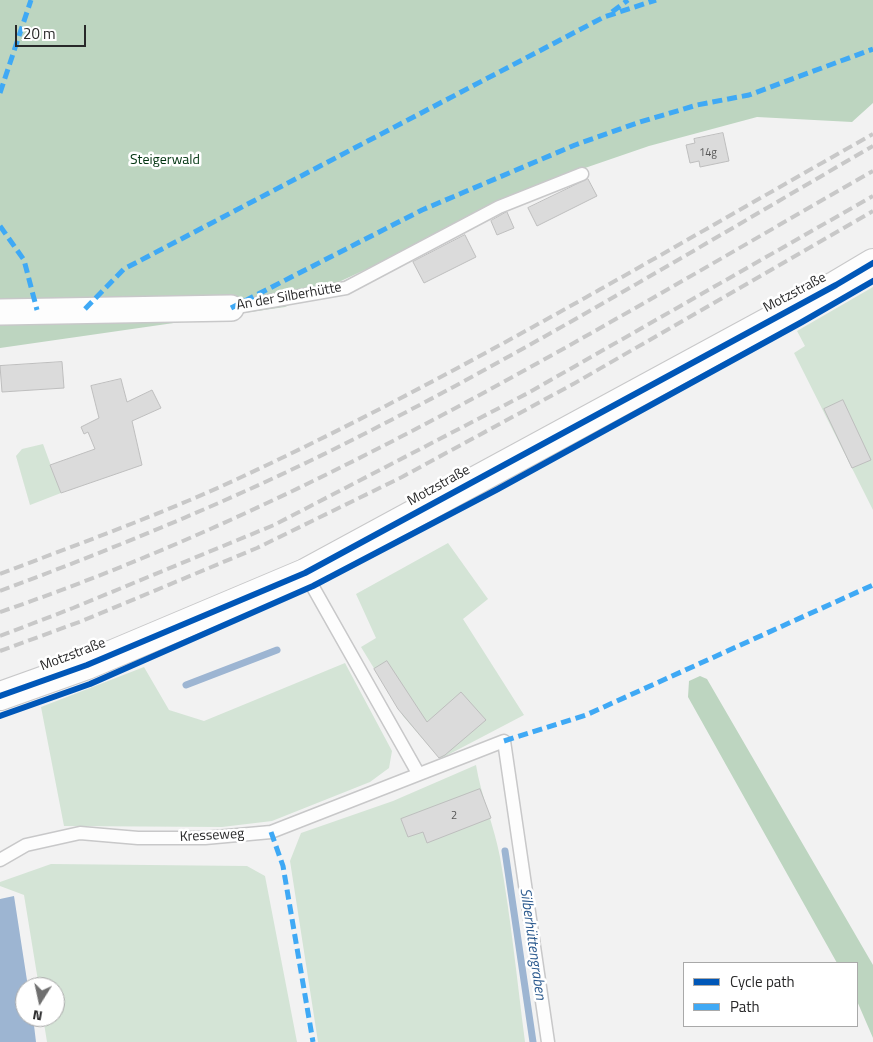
<!DOCTYPE html>
<meta charset="utf-8">
<style>
body{margin:0}
#map{position:relative;width:873px;height:1042px;overflow:hidden;background:#f2f2f2;font-family:"Titillium Web",sans-serif}
canvas{display:block}
.legend{position:absolute;left:683px;top:962px;width:175px;height:65px;box-sizing:border-box;background:#fff;border:1px solid #a9a9a9;margin:0;padding:6px 9px;list-style:none;font-size:15px;color:#282829}
.legend li{display:flex;align-items:center;gap:10px;height:25px}
.legend b{width:25px;border:1px solid #a9a9a9}
.north{position:absolute;left:15px;top:977px;width:50px;height:50px;box-sizing:border-box;background:#fff;border:1px solid #a9a9a9;border-radius:50%;rotate:190deg;font-size:14px;font-weight:700;line-height:20px;text-align:center;color:#282829}
.north::after{content:'';display:block;margin:auto;width:18px;height:22px;background:#6f6f6f;clip-path:polygon(50% 0,100% 100%,50% 72%,0 100%)}
.scale{position:absolute;left:15px;top:25px;width:71px;height:22px;box-sizing:border-box;border:2px solid #282829;border-top:0;padding-left:6px;font-size:15px;line-height:18px;white-space:nowrap;color:#282829;-webkit-text-stroke:4px #fff;paint-order:stroke}
</style>
<div id="map">
<canvas width="873" height="1042"></canvas>
<ul class="legend">
<li><b style="height:6px;background:#0057b8"></b>Cycle path</li>
<li><b style="height:6px;background:#3fa9f5"></b>Path</li>
</ul>
<div class="north">N</div>
<div class="scale">20 m</div>
</div>
<script>
const ctx = document.querySelector('canvas').getContext('2d');
ctx.lineJoin = 'round';
function paint(path, color) { ctx.fillStyle = color; ctx.fill(path, 'evenodd'); }
function trace(path, color, width, dash) { ctx.strokeStyle = color; ctx.lineWidth = width; ctx.lineCap = dash ? 'butt' : 'round'; ctx.setLineDash(dash || []); ctx.stroke(path); }
function write(font, color, halo, rows, align = 'center') {
  ctx.font = font + ' "Titillium Web",sans-serif'; ctx.lineWidth = 5; ctx.setLineDash([]); ctx.textBaseline = 'middle'; ctx.strokeStyle = halo; ctx.fillStyle = color; for (const [text, x, y, turn = 0] of rows) {
    ctx.save(); ctx.translate(x, y); ctx.rotate((+turn || 0) * Math.PI / 180); ctx.textAlign = isNaN(turn) ? turn : align; if (halo) ctx.strokeText(text, 0, 0); ctx.fillText(text, 0, 0); ctx.restore();
  }
}
paint(new Path2D(`
 M 873,287 L 873,510 L 794,353 L 805,346 L 797,331 Z
 M 43,444 L 61,493 L 30,505 L 16,456 L 22,449 Z
 M 448,543 L 488,599 L 463,619 L 524,715 L 440,759 L 403,716 L 361,647 L 376,638 L 356,594 Z
 M 345,663 L 392,751 L 389,768 L 370,782 L 272,821 L 222,827 L 64,826 L 41,707 L 144,667 L 169,710 L 204,721 Z
 M 476,765 C 481,796 494,825 500,857 C 511,918 517,980 525,1042 L 318,1042 L 290,861 L 301,833 L 393,801 Z
 M 51,864 L 247,866 L 265,876 L 297,1042 L 47,1042 L 43,1017 L 55,1017 L 55,987 L 39,987 L 24,895 L 0,886 L 0,882 Z`), '#d4e4d6');
paint(new Path2D(`
 M 0,0 L 873,0 L 873,103 L 852,122 L 757,117 L 649,146 L 582,169 L 285,307 L 0,348 Z
 M 700,676 L 707,679 L 873,965 L 873,1038 L 857,1001 L 857,963 L 837,963 L 688,697 L 689,681 Z`), '#bdd5c0');
paint(new Path2D(`
 M 14,896 L 28,987 L 25,987 L 25,1017 L 33,1017 L 36,1042 L 0,1042 L 0,899 Z`), '#9db5d2');
trace(new Path2D(`
 M 186,685 L 277,650
 M 505,851 L 533,1042`), '#9db5d2', 7);
const building = new Path2D(`
 M 723,133 L 729,161 L 700,167 L 699,161 L 690,163 L 686,145 L 695,143 L 694,139 Z
 M 588,179 L 597,196 L 537,226 L 528,208 Z
 M 507,212 L 514,228 L 497,235 L 491,221 Z
 M 465,235 L 476,257 L 424,283 L 413,262 Z
 M 62,362 L 64,388 L 2,392 L 0,366 Z
 M 121,379 L 127,402 L 152,390 L 161,408 L 132,421 L 142,465 L 61,493 L 50,465 L 95,449 L 88,432 L 84,434 L 81,427 L 99,418 L 91,386 Z
 M 843,400 L 871,460 L 852,468 L 824,409 Z
 M 387,661 L 427,722 L 461,692 L 486,720 L 445,755 L 439,758 L 398,709 L 374,669 Z
 M 480,789 L 491,818 L 427,843 L 423,832 L 408,837 L 401,819 Z`);
paint(building, '#dbdbdb');
trace(building, '#bebebe', 1);
const service = new Path2D(`
 M 231,308 L 346,288 L 499,207 L 582,174
 M 305,573 L 418,773
 M 0,860 L 26,845 L 80,833 L 138,838 L 205,838 L 271,832 L 504,741 L 548,1042`);
const minor = new Path2D(`
 M 0,312 L 231,308`);
const tertiary = new Path2D(`
 M 0,696 L 87,665 L 305,573 L 836,285 L 873,263`);
trace(service, '#c8c8c9', 15);
trace(minor, '#c8c8c9', 28);
trace(tertiary, '#c8c8c9', 30);
trace(service, '#fdfdfd', 12);
trace(minor, '#fdfdfd', 25);
trace(tertiary, '#fdfdfd', 28);
trace(new Path2D(`
 M 0,574 C 78,544 157,516 233,481 C 453,379 662,253 873,134
 M 0,591 C 123,545 245,495 362,435 C 536,346 704,244 873,146
 M 0,612 C 313,505 588,334 873,171
 M 0,636 L 73,608 L 274,525 L 528,393 L 873,196
 M 0,651 L 82,621 L 257,548 L 402,477 L 575,383 L 873,211`), '#c8c8c8', 4, [10, 5]);
trace(new Path2D(`
 M 612,12 L 628,0
 M 0,93 L 31,0
 M 0,226 L 24,260 L 37,310
 M 231,308 L 422,210 L 575,145 L 640,122 L 697,105 L 749,95 L 873,49
 M 85,309 L 124,269 L 604,17 L 656,0
 M 504,741 L 586,715 L 873,585
 M 271,832 L 283,866 L 313,1042`), '#3fa9f5', 5, [10, 5]);
trace(new Path2D(`
 M 0,696 L 87,665 L 305,573 L 836,285 L 873,263
 M 0,716 L 90,684 L 313,586 L 498,489 L 802,322 L 873,281`), '#0057b8', 6);
write('11px', '#565656', null, [
 ["14g",708,153],
 ["2",454,816]
]);
write('14px', '#003410', '#fff', [
 ["Steigerwald",165,161]
]);
write('14px', '#282829', '#fff', [
 ["Motzstraße",795,293,-28],
 ["An der Silberhütte",289,297,-10],
 ["Motzstraße",439,486,-29],
 ["Motzstraße",73,655,-21],
 ["Kresseweg",212,836,-3]
]);
write('italic 15px', '#2a598e', '#fff', [
 ["Silberhüttengraben",532,944,82]
]);
</script>
